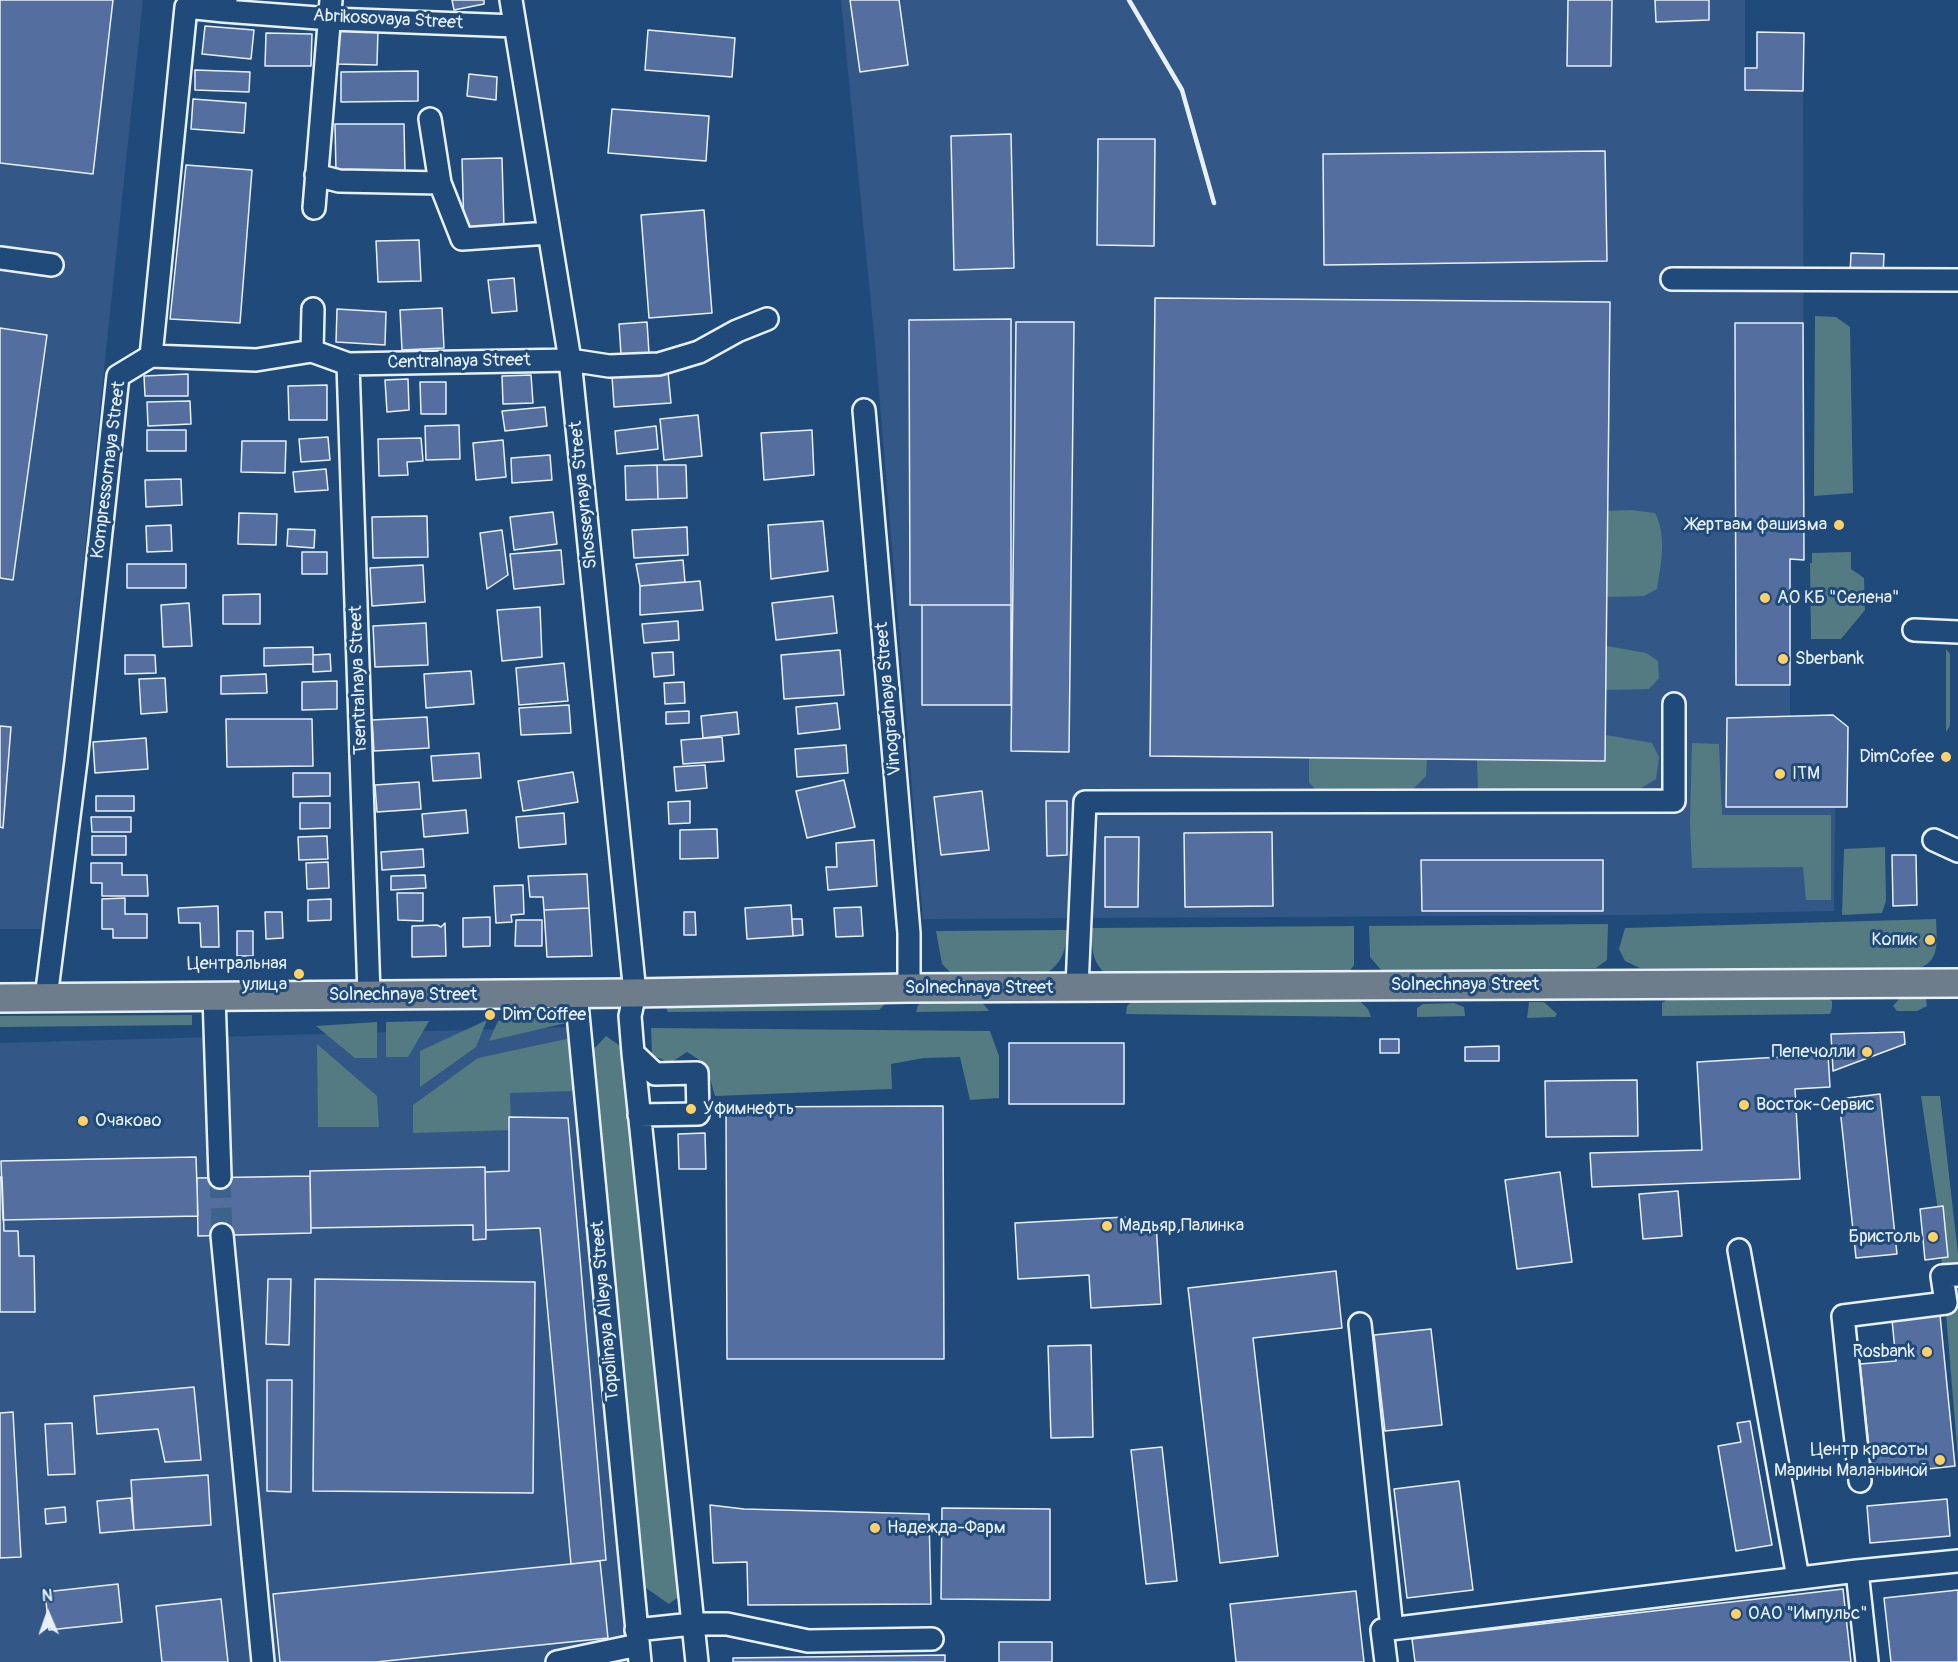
<!DOCTYPE html>
<meta charset="utf-8">
<style>
body{margin:0}
#map{position:relative;width:1958px;height:1662px;overflow:hidden;background:#1f4a7a;font-family:Pangolin,sans-serif}
canvas{display:block}
.north{position:absolute;left:18px;top:1584px;width:60px;height:60px;-webkit-text-stroke:4px #1f4a7a;paint-order:stroke;rotate:358deg;font-size:16px;font-weight:700;line-height:24px;text-align:center;color:#e8f1f8}
.north::after{content:'';display:block;margin:auto;width:21px;height:27px;background:#e8f1f8;clip-path:polygon(50% 0,100% 100%,50% 72%,0 100%)}
</style>
<div id="map">
<canvas width="1958" height="1662"></canvas>
<div class="north">N</div>
</div>
<script>
const ctx = document.querySelector('canvas').getContext('2d');
ctx.lineJoin = 'round';
function paint(path, color) { ctx.fillStyle = color; ctx.fill(path, 'evenodd'); }
function trace(path, color, width, dash) { ctx.strokeStyle = color; ctx.lineWidth = width; ctx.lineCap = dash ? 'butt' : 'round'; ctx.setLineDash(dash || []); ctx.stroke(path); }
function write(font, color, halo, rows, align = 'center') {
  ctx.font = font + ' Pangolin,sans-serif'; ctx.lineWidth = 6; ctx.setLineDash([]); ctx.textBaseline = 'middle'; ctx.strokeStyle = halo; ctx.fillStyle = color; for (const [text, x, y, turn = 0] of rows) {
    ctx.save(); ctx.translate(x, y); ctx.rotate((+turn || 0) * Math.PI / 180); ctx.textAlign = isNaN(turn) ? turn : align; if (halo) ctx.strokeText(text, 0, 0); ctx.fillText(text, 0, 0); ctx.restore();
  }
}
paint(new Path2D(`
 M 0,0 L 143,0 L 45,929 L 0,929 Z
 M 841,0 L 1745,0 L 1745,90 L 1803,91 L 1804,560 L 1790,560 L 1790,716 L 1833,715 L 1848,727 L 1847,807 L 1835,808 L 1834,911 L 1631,915 L 923,919 L 875,344 Z
 M 574,1027 L 627,1662 L 0,1662 L 0,1043 Z`), '#335887');
paint(new Path2D(`
 M 1815,316 L 1836,317 L 1850,327 L 1853,493 L 1814,496 Z
 M 1631,510 L 1655,513 C 1667,536 1661,564 1657,589 L 1644,596 L 1607,597 L 1608,511 Z
 M 1851,552 L 1851,569 L 1864,578 L 1865,610 L 1841,639 L 1811,639 L 1810,563 L 1812,563 L 1812,553 Z
 M 1607,646 L 1646,653 L 1658,661 L 1659,678 L 1649,689 L 1606,690 Z
 M 1946,649 L 1950,654 L 1950,726 L 1946,732 Z
 M 1606,735 L 1652,743 L 1659,757 L 1656,779 L 1636,791 L 1597,792 L 1478,790 L 1477,760 L 1605,761 Z
 M 1692,743 L 1719,744 L 1722,815 L 1831,815 L 1831,900 L 1806,900 L 1803,867 L 1692,868 L 1690,823 Z
 M 1309,758 L 1427,759 L 1426,776 L 1413,789 L 1315,789 L 1309,782 Z
 M 1885,847 L 1886,901 L 1882,913 L 1842,915 L 1844,849 Z
 M 1936,919 C 1937,944 1941,966 1910,970 L 1640,968 L 1625,961 L 1619,949 L 1625,928 Z
 M 1608,924 L 1607,960 L 1596,968 L 1383,972 L 1370,957 L 1369,926 Z
 M 1354,926 L 1354,965 L 1347,975 L 1107,975 C 1091,961 1092,949 1092,928 Z
 M 1068,930 C 1065,949 1064,961 1047,973 L 951,973 L 942,964 L 936,931 Z
 M 881,997 L 887,1002 L 879,1010 L 668,1012 L 664,1004 Z
 M 1921,997 L 1926,999 L 1927,1006 L 1917,1011 L 1897,1011 L 1893,1006 L 1900,998 Z
 M 1828,998 L 1832,1001 L 1832,1008 L 1830,1014 L 1662,1016 L 1662,1003 L 1667,1000 Z
 M 925,999 L 981,1001 L 989,1011 L 916,1012 L 918,1005 Z
 M 1133,1000 L 1361,1002 L 1368,1009 L 1371,1017 L 1126,1014 L 1127,1006 Z
 M 1529,1002 L 1544,1002 L 1557,1014 L 1555,1017 L 1527,1018 Z
 M 1454,1003 L 1464,1007 L 1465,1016 L 1417,1017 L 1417,1008 L 1423,1004 Z
 M 192,1015 L 192,1025 L 0,1027 L 0,1016 Z
 M 561,1016 L 570,1022 L 489,1041 L 498,1021 Z
 M 487,1020 L 476,1047 L 420,1087 L 420,1051 Z
 M 429,1021 L 408,1057 L 386,1057 L 386,1022 Z
 M 377,1022 L 377,1058 L 355,1058 L 316,1026 Z
 M 651,1028 L 990,1031 L 999,1056 L 999,1098 L 970,1100 L 960,1057 L 924,1058 L 891,1064 L 892,1089 L 715,1096 L 706,1064 L 687,1052 L 670,1063 L 652,1055 Z
 M 606,1036 L 623,1048 L 681,1595 L 669,1604 L 646,1588 L 592,1051 Z
 M 571,1038 L 576,1045 L 574,1091 L 510,1093 L 511,1130 L 413,1133 L 413,1105 L 478,1058 Z
 M 317,1044 L 377,1096 L 379,1127 L 318,1127 Z
 M 1921,1096 L 1940,1096 L 1958,1254 L 1958,1459 L 1937,1204 Z`), '#547b81');
const building = new Path2D(`
 M 0,0 L 113,0 L 93,174 L 0,163 Z
 M 452,0 L 484,0 L 484,4 L 454,10 Z
 M 850,0 L 899,0 L 908,65 L 860,72 Z
 M 1568,0 L 1612,0 L 1611,66 L 1567,66 Z
 M 1655,0 L 1709,0 L 1709,20 L 1656,22 Z
 M 205,26 L 254,30 L 251,59 L 202,54 Z
 M 338,29 L 378,30 L 377,65 L 337,64 Z
 M 648,30 L 735,38 L 732,77 L 645,70 Z
 M 1757,32 L 1804,33 L 1803,91 L 1745,90 L 1745,68 L 1757,68 Z
 M 266,33 L 312,34 L 311,66 L 265,66 Z
 M 195,70 L 250,72 L 249,92 L 195,90 Z
 M 418,71 L 418,101 L 341,102 L 341,72 Z
 M 469,74 L 497,77 L 496,100 L 467,96 Z
 M 193,99 L 246,103 L 244,133 L 191,129 Z
 M 612,109 L 709,116 L 706,161 L 608,153 Z
 M 335,124 L 404,124 L 405,173 L 336,173 Z
 M 1011,134 L 1014,268 L 954,270 L 951,136 Z
 M 1098,139 L 1155,139 L 1154,246 L 1097,245 Z
 M 1605,151 L 1607,261 L 1324,265 L 1323,154 Z
 M 502,158 L 504,228 L 464,229 L 462,159 Z
 M 186,165 L 252,170 L 240,323 L 170,319 Z
 M 704,210 L 712,313 L 649,318 L 641,215 Z
 M 419,240 L 421,281 L 378,282 L 376,241 Z
 M 1851,253 L 1884,254 L 1883,276 L 1850,275 Z
 M 514,278 L 517,311 L 492,313 L 488,280 Z
 M 1155,298 L 1610,302 L 1605,761 L 1150,756 Z
 M 442,308 L 444,348 L 402,350 L 400,310 Z
 M 337,309 L 386,312 L 385,345 L 336,342 Z
 M 1011,319 L 1011,605 L 910,605 L 909,320 Z
 M 647,322 L 649,353 L 621,355 L 619,324 Z
 M 1016,322 L 1074,322 L 1069,752 L 1011,751 Z
 M 1735,323 L 1803,323 L 1804,560 L 1790,559 L 1790,685 L 1736,685 Z
 M 0,328 L 47,335 L 13,580 L 0,578 Z
 M 668,372 L 671,403 L 614,407 L 612,376 Z
 M 188,374 L 188,396 L 145,396 L 144,376 Z
 M 531,375 L 533,403 L 503,404 L 502,376 Z
 M 408,379 L 409,410 L 387,412 L 385,380 Z
 M 420,382 L 446,382 L 446,414 L 421,414 Z
 M 327,385 L 327,420 L 289,420 L 288,386 Z
 M 190,401 L 191,424 L 148,426 L 147,402 Z
 M 545,407 L 547,426 L 505,431 L 502,411 Z
 M 698,415 L 702,456 L 664,460 L 660,419 Z
 M 459,425 L 460,459 L 426,460 L 425,426 Z
 M 656,426 L 658,449 L 617,454 L 615,431 Z
 M 147,430 L 186,430 L 186,451 L 147,451 Z
 M 812,430 L 814,475 L 764,480 L 761,433 Z
 M 328,437 L 330,460 L 301,462 L 299,439 Z
 M 421,438 L 423,461 L 407,462 L 408,475 L 379,476 L 378,439 Z
 M 503,440 L 506,477 L 476,480 L 473,443 Z
 M 242,441 L 286,441 L 285,473 L 241,472 Z
 M 550,455 L 552,480 L 512,483 L 511,458 Z
 M 657,465 L 686,465 L 687,498 L 658,499 Z
 M 657,465 L 658,499 L 626,500 L 625,466 Z
 M 326,469 L 328,490 L 295,492 L 293,472 Z
 M 181,479 L 182,505 L 146,507 L 145,480 Z
 M 553,512 L 557,544 L 514,550 L 510,517 Z
 M 239,513 L 277,514 L 276,545 L 238,544 Z
 M 427,516 L 428,557 L 373,558 L 372,517 Z
 M 823,521 L 828,571 L 771,579 L 768,525 Z
 M 171,525 L 172,551 L 147,552 L 146,526 Z
 M 687,527 L 688,555 L 634,558 L 632,530 Z
 M 288,529 L 315,530 L 314,548 L 287,546 Z
 M 502,530 L 508,575 L 487,589 L 480,533 Z
 M 561,550 L 564,584 L 514,589 L 510,554 Z
 M 302,552 L 327,552 L 327,574 L 302,574 Z
 M 683,560 L 685,582 L 640,586 L 636,564 Z
 M 127,564 L 186,564 L 186,588 L 127,588 Z
 M 423,565 L 425,602 L 372,606 L 370,568 Z
 M 700,581 L 703,610 L 640,615 L 640,586 Z
 M 260,594 L 260,624 L 223,624 L 223,595 Z
 M 833,596 L 837,633 L 776,640 L 772,603 Z
 M 189,603 L 192,646 L 163,647 L 161,605 Z
 M 922,605 L 1011,605 L 1011,705 L 922,705 Z
 M 540,607 L 542,657 L 502,661 L 497,610 Z
 M 678,621 L 679,640 L 644,643 L 642,624 Z
 M 426,623 L 428,665 L 375,667 L 373,626 Z
 M 313,647 L 313,664 L 264,666 L 264,648 Z
 M 840,650 L 844,695 L 784,699 L 781,655 Z
 M 673,652 L 674,675 L 654,677 L 652,653 Z
 M 330,654 L 331,671 L 313,672 L 313,655 Z
 M 125,655 L 155,655 L 156,673 L 125,674 Z
 M 564,663 L 568,701 L 519,705 L 516,668 Z
 M 471,671 L 474,704 L 426,708 L 424,674 Z
 M 266,674 L 267,693 L 221,694 L 221,676 Z
 M 165,678 L 167,712 L 141,714 L 139,679 Z
 M 337,681 L 337,709 L 302,710 L 302,682 Z
 M 684,682 L 685,703 L 665,704 L 664,683 Z
 M 837,703 L 840,729 L 798,734 L 796,707 Z
 M 569,705 L 571,733 L 521,735 L 519,708 Z
 M 689,711 L 689,723 L 666,724 L 666,712 Z
 M 737,712 L 739,734 L 703,738 L 701,716 Z
 M 1833,715 L 1848,727 L 1847,807 L 1726,807 L 1727,718 Z
 M 427,717 L 429,748 L 374,751 L 372,720 Z
 M 226,719 L 312,719 L 313,766 L 227,767 Z
 M 0,726 L 11,727 L 3,828 L 0,827 Z
 M 722,737 L 724,761 L 683,764 L 681,740 Z
 M 146,738 L 148,769 L 95,773 L 93,742 Z
 M 846,745 L 848,773 L 797,777 L 795,749 Z
 M 479,753 L 481,778 L 433,781 L 431,756 Z
 M 705,765 L 707,788 L 676,791 L 674,767 Z
 M 573,772 L 578,802 L 523,811 L 518,781 Z
 M 293,773 L 330,773 L 330,796 L 293,797 Z
 M 844,780 L 855,827 L 807,838 L 796,791 Z
 M 419,782 L 421,809 L 377,812 L 375,785 Z
 M 982,791 L 989,850 L 941,855 L 934,797 Z
 M 96,796 L 134,796 L 134,811 L 96,811 Z
 M 690,801 L 690,823 L 669,824 L 668,802 Z
 M 1046,801 L 1067,801 L 1067,855 L 1047,856 Z
 M 300,803 L 330,803 L 330,828 L 300,829 Z
 M 466,810 L 468,833 L 424,837 L 422,814 Z
 M 564,813 L 566,844 L 519,848 L 516,817 Z
 M 91,817 L 131,817 L 131,832 L 92,832 Z
 M 717,829 L 718,858 L 680,859 L 680,830 Z
 M 1272,832 L 1273,906 L 1185,907 L 1184,833 Z
 M 92,836 L 126,836 L 126,855 L 92,855 Z
 M 327,836 L 328,859 L 299,860 L 298,837 Z
 M 1105,837 L 1139,837 L 1138,907 L 1105,907 Z
 M 874,840 L 877,886 L 828,890 L 826,867 L 837,867 L 836,843 Z
 M 423,849 L 424,867 L 382,870 L 381,852 Z
 M 1892,855 L 1916,855 L 1917,905 L 1893,906 Z
 M 1421,860 L 1603,860 L 1603,911 L 1422,911 Z
 M 328,862 L 329,888 L 307,889 L 306,863 Z
 M 91,863 L 122,863 L 122,875 L 147,875 L 148,896 L 102,896 L 102,883 L 91,883 Z
 M 587,874 L 589,908 L 544,910 L 543,897 L 530,897 L 528,876 Z
 M 425,875 L 426,888 L 391,890 L 391,876 Z
 M 523,885 L 524,914 L 511,915 L 512,922 L 496,923 L 494,886 Z
 M 397,893 L 423,893 L 423,921 L 398,920 Z
 M 125,898 L 125,914 L 147,914 L 147,938 L 113,938 L 113,929 L 102,929 L 102,899 Z
 M 331,899 L 331,920 L 308,921 L 308,900 Z
 M 791,905 L 793,936 L 747,939 L 745,908 Z
 M 218,906 L 219,947 L 201,947 L 200,923 L 179,923 L 178,908 Z
 M 861,907 L 863,936 L 836,937 L 834,908 Z
 M 589,908 L 592,956 L 547,957 L 544,910 Z
 M 265,912 L 282,912 L 283,938 L 266,939 Z
 M 684,912 L 695,912 L 696,935 L 684,935 Z
 M 490,917 L 490,946 L 463,947 L 463,918 Z
 M 792,919 L 802,919 L 803,935 L 793,936 Z
 M 516,920 L 542,920 L 542,946 L 515,946 Z
 M 445,923 L 446,956 L 412,957 L 412,926 L 437,925 L 441,927 Z
 M 237,931 L 253,931 L 253,956 L 237,956 Z
 M 1904,1032 L 1905,1044 L 1833,1071 L 1831,1034 Z
 M 1380,1039 L 1399,1039 L 1399,1053 L 1380,1053 Z
 M 1009,1043 L 1124,1043 L 1124,1104 L 1009,1104 Z
 M 1499,1046 L 1499,1061 L 1465,1061 L 1465,1047 Z
 M 1828,1054 L 1830,1087 L 1795,1089 L 1800,1179 L 1592,1187 L 1590,1153 L 1702,1150 L 1697,1062 Z
 M 1637,1080 L 1638,1136 L 1546,1137 L 1545,1081 Z
 M 1880,1094 L 1897,1254 L 1856,1258 L 1839,1099 Z
 M 943,1106 L 944,1359 L 727,1359 L 726,1107 Z
 M 509,1117 L 568,1118 L 606,1560 L 571,1564 L 540,1228 L 486,1230 L 485,1172 L 509,1171 Z
 M 705,1133 L 706,1169 L 679,1169 L 678,1134 Z
 M 196,1157 L 198,1216 L 3,1220 L 1,1161 Z
 M 485,1167 L 486,1239 L 473,1240 L 473,1225 L 311,1228 L 310,1171 Z
 M 1560,1172 L 1572,1262 L 1517,1269 L 1505,1180 Z
 M 310,1176 L 311,1233 L 198,1236 L 197,1178 Z
 M 0,1177 L 2,1177 L 4,1231 L 18,1231 L 19,1256 L 34,1256 L 35,1312 L 0,1312 Z
 M 1678,1191 L 1682,1236 L 1643,1239 L 1639,1194 Z
 M 1943,1206 L 1948,1257 L 1925,1260 L 1920,1209 Z
 M 1125,1217 L 1125,1224 L 1156,1223 L 1161,1304 L 1091,1308 L 1089,1275 L 1018,1279 L 1015,1223 Z
 M 1336,1271 L 1342,1328 L 1253,1338 L 1278,1556 L 1220,1563 L 1188,1288 Z
 M 268,1279 L 291,1279 L 289,1345 L 266,1344 Z
 M 315,1279 L 535,1282 L 533,1493 L 313,1491 Z
 M 1940,1315 L 1955,1466 L 1872,1475 L 1860,1364 L 1896,1361 L 1892,1320 Z
 M 1431,1329 L 1442,1425 L 1385,1431 L 1374,1335 Z
 M 1091,1345 L 1093,1437 L 1051,1438 L 1048,1346 Z
 M 267,1380 L 292,1380 L 291,1492 L 267,1491 Z
 M 194,1387 L 201,1460 L 165,1462 L 158,1429 L 97,1434 L 94,1396 Z
 M 13,1412 L 21,1557 L 0,1558 L 0,1413 Z
 M 1750,1421 L 1772,1545 L 1736,1551 L 1718,1446 L 1741,1442 L 1737,1423 Z
 M 72,1423 L 75,1474 L 48,1475 L 45,1424 Z
 M 1162,1447 L 1177,1581 L 1146,1584 L 1131,1450 Z
 M 208,1475 L 211,1525 L 134,1530 L 131,1480 Z
 M 1459,1481 L 1473,1590 L 1407,1598 L 1394,1489 Z
 M 131,1498 L 134,1530 L 100,1533 L 97,1501 Z
 M 1947,1499 L 1950,1536 L 1870,1543 L 1867,1506 Z
 M 710,1505 L 744,1509 L 929,1514 L 931,1604 L 748,1605 L 747,1562 L 713,1563 Z
 M 65,1507 L 66,1522 L 46,1524 L 45,1509 Z
 M 942,1508 L 1050,1509 L 1050,1600 L 941,1599 Z
 M 600,1561 L 608,1638 L 376,1662 L 280,1662 L 273,1594 Z
 M 118,1584 L 122,1622 L 49,1630 L 45,1592 Z
 M 1843,1589 L 1851,1662 L 1415,1662 L 1412,1639 Z
 M 1958,1590 L 1958,1662 L 1891,1662 L 1884,1598 Z
 M 1356,1591 L 1364,1662 L 1236,1662 L 1230,1604 Z
 M 221,1599 L 228,1662 L 162,1662 L 156,1606 Z
 M 999,1642 L 1052,1642 L 1052,1662 L 999,1662 Z
 M 945,1655 L 945,1662 L 733,1662 L 733,1658 Z`);
paint(building, '#546f9f');
trace(building, '#e8f1f8', 1.5);
trace(new Path2D(`
 M 220,1177 L 222,1235`), '#3d638d', 21, [21, 10]);
const minor = new Path2D(`
 M 511,0 L 570,360 L 635,993 L 630,1016 L 633,1053 L 697,1662
 M 224,11 L 331,19 L 515,26
 M 430,119 L 440,183
 M 316,175 L 339,181 L 440,183 L 462,239 L 549,233
 M 314,208 L 331,0
 M 0,258 L 52,265
 M 1672,279 L 1958,280
 M 312,351 L 313,309
 M 151,356 L 256,360 L 312,351 L 348,364 L 570,360 L 609,366 L 659,364 L 699,352 L 737,331 L 767,319
 M 348,364 L 369,995
 M 864,410 L 909,933 L 909,988
 M 1914,630 L 1958,632
 M 1934,840 L 1958,851
 M 1077,987 L 1085,802 L 1674,801 L 1674,704
 M 576,993 L 640,1662
 M 214,996 L 220,1177
 M 46,998 L 76,761 L 118,376 L 151,356 L 186,7 L 224,11 L 226,0
 M 633,1053 L 655,1074 L 697,1073 L 698,1114 L 639,1115
 M 222,1235 L 263,1662
 M 1739,1250 L 1798,1578
 M 1360,1324 L 1392,1629
 M 1860,1481 L 1843,1316 L 1946,1303 L 1942,1276 L 1958,1275
 M 1857,1571 L 1958,1561
 M 636,1630 L 692,1624 L 727,1624 L 808,1641 L 932,1639
 M 557,1662 L 638,1645
 M 1386,1662 L 1382,1630 L 1857,1571 L 1867,1662`);
const major = new Path2D(`
 M 0,998 L 635,993 L 909,988 L 1958,983`);
trace(minor, '#e8f1f8', 26);
trace(major, '#e8f1f8', 32);
trace(minor, '#1f4a7a', 21);
trace(major, '#6d7d8c', 27);
trace(new Path2D(`
 M 1129,0 L 1182,90 L 1214,203`), '#e8f1f8', 4.5);
for (const [x, y, r, color] of [
 [1839,525,6,"#ffd166"],
 [1765,598,6,"#ffd166"],
 [1783,659,6,"#ffd166"],
 [1946,757,6,"#ffd166"],
 [1780,774,6,"#ffd166"],
 [1930,940,6,"#ffd166"],
 [299,974,6,"#ffd166"],
 [490,1015,6,"#ffd166"],
 [1867,1052,6,"#ffd166"],
 [1744,1105,6,"#ffd166"],
 [691,1109,6,"#ffd166"],
 [83,1121,6,"#ffd166"],
 [1107,1226,6,"#ffd166"],
 [1933,1237,6,"#ffd166"],
 [1927,1352,6,"#ffd166"],
 [1940,1460,6,"#ffd166"],
 [875,1528,6,"#ffd166"],
 [1736,1614,6,"#ffd166"]
]) { const dot = new Path2D(); dot.arc(x, y, r, 0, 2 * Math.PI); ctx.fillStyle = color; ctx.fill(dot); trace(dot, '#1f4a7a', 2); }
write('18px', '#e8f1f8', '#1f4a7a', [
 ["Abrikosovaya Street",388,20,3],
 ["Centralnaya Street",459,362,-1],
 ["Kompressornaya Street",109,470,-83],
 ["Shosseynaya Street",584,495,-96],
 ["Tsentralnaya Street",359,680,-92],
 ["Vinogradnaya Street",889,699,-95],
 ["Solnechnaya Street",1465,985],
 ["Solnechnaya Street",979,988],
 ["Solnechnaya Street",403,995],
 ["Topolinaya Alleya Street",606,1311,-95]
]);
write('18px', '#e8f1f8', '#1f4a7a', [
 ["Жертвам фашизма",1827,525,"right"],
 ["АО КБ \"Селена\"",1777,598],
 ["Sberbank",1795,659],
 ["DimCofee",1934,757,"right"],
 ["ITM",1792,774],
 ["Копик",1918,940,"right"],
 ["Центральная",287,964,"right"],
 ["улица",287,985,"right"],
 ["Dim Coffee",502,1015],
 ["Пепечолли",1855,1052,"right"],
 ["Восток-Сервис",1756,1105],
 ["Уфимнефть",703,1109],
 ["Очаково",95,1121],
 ["Мадьяр,Палинка",1119,1226],
 ["Бристоль",1921,1237,"right"],
 ["Rosbank",1915,1352,"right"],
 ["Центр красоты",1928,1450,"right"],
 ["Марины Маланьиной",1928,1471,"right"],
 ["Надежда-Фарм",887,1528],
 ["ОАО \"Импульс\"",1748,1614]
], 'left');
</script>
